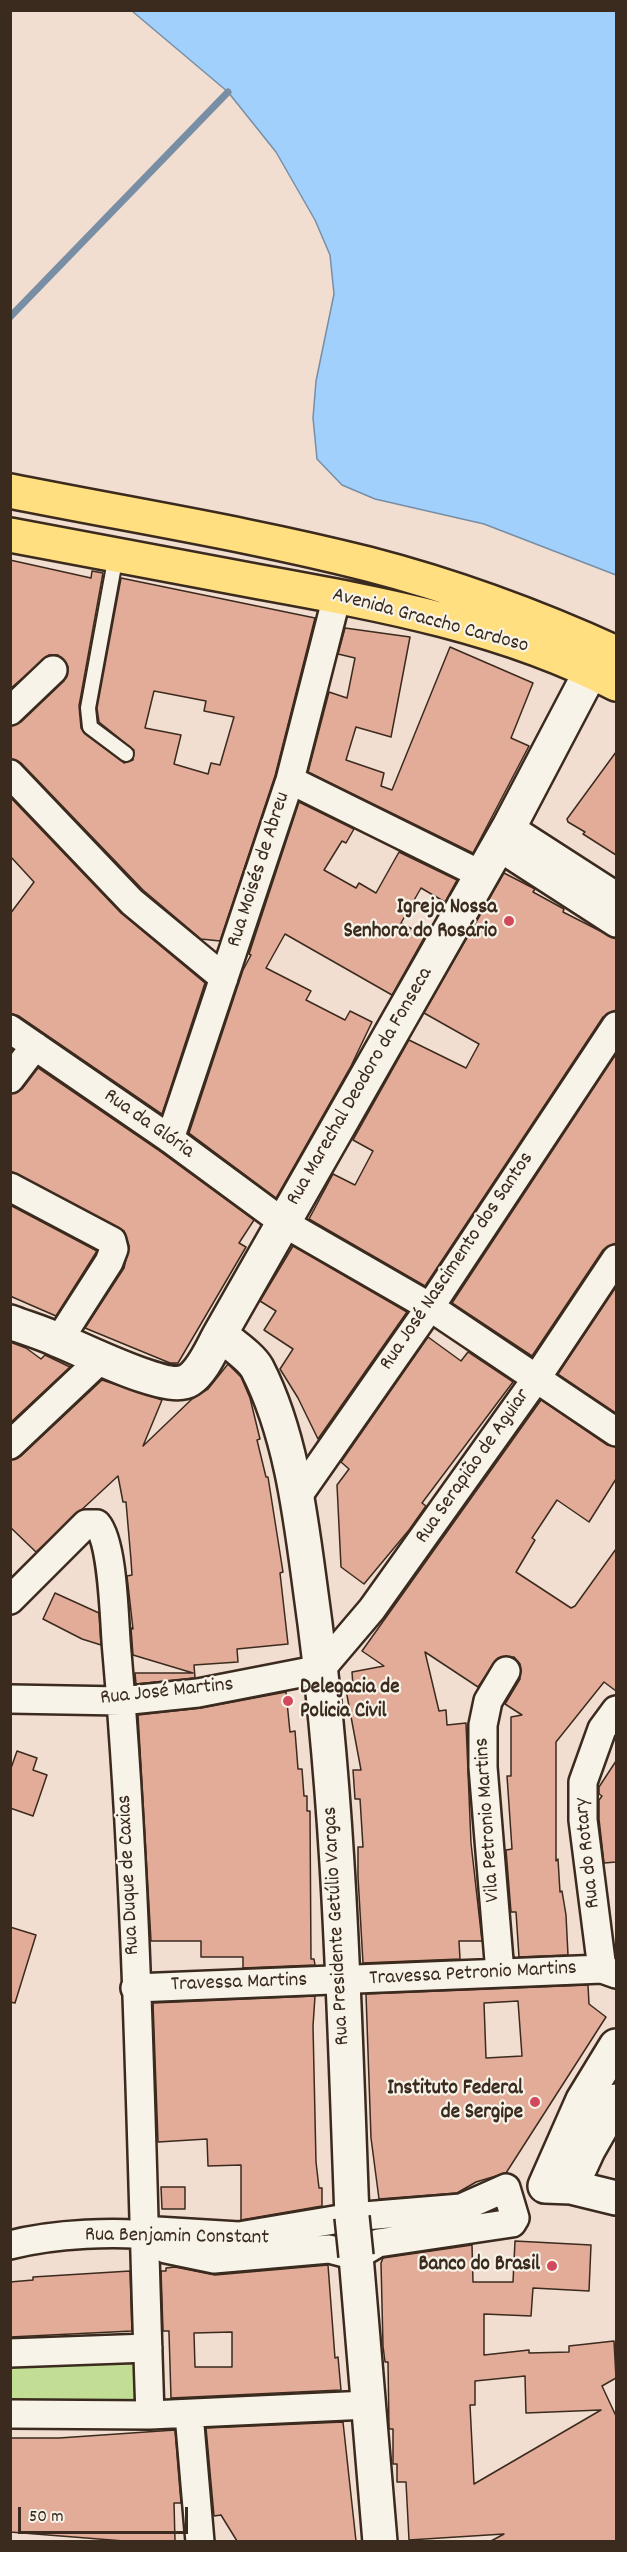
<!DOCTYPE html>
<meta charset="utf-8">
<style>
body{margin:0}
#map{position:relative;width:627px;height:2552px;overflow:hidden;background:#f1ded0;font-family:Dekko,sans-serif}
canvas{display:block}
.frame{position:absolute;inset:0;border:12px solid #3b2a1e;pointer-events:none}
.scale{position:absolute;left:18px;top:2507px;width:170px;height:27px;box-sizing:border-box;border:3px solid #3b2a1e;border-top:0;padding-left:8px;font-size:18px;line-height:21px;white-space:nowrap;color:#3b2a1e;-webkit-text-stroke:4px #f7f3e8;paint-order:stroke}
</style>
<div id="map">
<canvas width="627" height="2552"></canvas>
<div class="frame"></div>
<div class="scale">50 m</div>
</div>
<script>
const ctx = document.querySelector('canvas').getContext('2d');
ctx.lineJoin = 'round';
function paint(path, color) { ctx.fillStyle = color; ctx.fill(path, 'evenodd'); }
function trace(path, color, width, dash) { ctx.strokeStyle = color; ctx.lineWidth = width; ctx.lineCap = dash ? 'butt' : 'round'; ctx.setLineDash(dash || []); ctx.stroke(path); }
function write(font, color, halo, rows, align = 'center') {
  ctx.font = font + ' Dekko,sans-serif'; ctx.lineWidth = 4.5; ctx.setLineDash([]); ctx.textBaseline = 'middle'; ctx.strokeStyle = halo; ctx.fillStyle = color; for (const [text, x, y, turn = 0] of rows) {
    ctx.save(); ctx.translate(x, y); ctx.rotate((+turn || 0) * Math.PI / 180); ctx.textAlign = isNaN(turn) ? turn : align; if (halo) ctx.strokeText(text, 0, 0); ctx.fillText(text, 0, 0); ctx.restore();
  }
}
paint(new Path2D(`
 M 120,2361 C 141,2365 140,2375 140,2394 L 131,2403 L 11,2405 L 11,2368 Z`), '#c2de95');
const water = new Path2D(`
 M 132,11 L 616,11 L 616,575 L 484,524 L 375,499 L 342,485 L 317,459 L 313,418 L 316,381 L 334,294 L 330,255 L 315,220 L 276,152 L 228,92 Z`);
paint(water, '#a1d0fd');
trace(water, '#788ea4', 1.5);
trace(new Path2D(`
 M 10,317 L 228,92`), '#788ea4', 7);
const building = new Path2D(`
 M 10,560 L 91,578 L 92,571 L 103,573 L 79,706 L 81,728 L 85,734 L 124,763 L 133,760 L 134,750 L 99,722 L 97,708 L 121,578 L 315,618 L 275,776 L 220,941 L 201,939 L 143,890 L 21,763 L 10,759 L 10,726 L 21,722 L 64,681 L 68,667 L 58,655 L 49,655 L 10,689 ZM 154,691 L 206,701 L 204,711 L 234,717 L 220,765 L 211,763 L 208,774 L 174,764 L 181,735 L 145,728 Z
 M 345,628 L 410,637 L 391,737 L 356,727 L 346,760 L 384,773 L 381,786 L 392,790 L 450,647 L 533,683 L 511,738 L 529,746 L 473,853 L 308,772 L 329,692 L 347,698 L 355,658 L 338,654 Z
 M 616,752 L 616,855 L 583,834 L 585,832 L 568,822 L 567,819 Z
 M 10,797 L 121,913 L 205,983 L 162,1114 L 19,1016 L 10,1013 L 10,914 L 34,882 L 10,856 Z
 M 299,802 L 354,829 L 346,843 L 342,841 L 324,870 L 356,888 L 359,883 L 376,893 L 399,852 L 457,880 L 445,902 L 421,888 L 401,923 L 425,936 L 392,995 L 285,934 L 266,968 L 311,991 L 306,1000 L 345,1020 L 350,1011 L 372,1022 L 351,1066 L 276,1198 L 189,1133 L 243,970 L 251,955 L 249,954 Z
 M 504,873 L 535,889 L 533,892 L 564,909 L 563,912 L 616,939 L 616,1010 L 603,1017 L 425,1286 L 309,1219 L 333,1174 L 355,1185 L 373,1151 L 353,1140 L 409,1040 L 466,1068 L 479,1044 L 424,1013 Z
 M 616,1054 L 616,1243 L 603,1250 L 532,1356 L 452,1303 Z
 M 38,1068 L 161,1152 L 254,1220 L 239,1243 L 246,1247 L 178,1363 L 170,1363 L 85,1328 L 124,1268 L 129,1246 L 124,1231 L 10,1171 L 10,1094 L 22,1089 Z
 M 10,1205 L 97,1251 L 56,1316 L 10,1296 Z
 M 293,1246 L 407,1312 L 318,1439 L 298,1398 L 280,1369 L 293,1349 L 264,1330 L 276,1311 L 260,1301 Z
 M 616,1287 L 616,1413 L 558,1374 Z
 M 428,1337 L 461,1361 L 468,1352 L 513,1382 L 422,1503 L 426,1506 L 409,1530 L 364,1584 L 341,1567 L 337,1485 L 349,1469 L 341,1462 Z
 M 10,1342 L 26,1348 L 41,1359 L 45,1355 L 70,1367 L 10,1423 Z
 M 228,1364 L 241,1377 L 250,1398 L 260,1439 L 257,1440 L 266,1477 L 268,1477 L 283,1572 L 280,1573 L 288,1644 L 237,1649 L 238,1662 L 194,1665 L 195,1678 L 136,1684 L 135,1673 L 193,1673 L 133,1655 L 131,1628 L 133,1629 L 127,1576 L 132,1575 L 131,1560 L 126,1502 L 123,1502 L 118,1476 L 36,1552 L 10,1527 L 10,1460 L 21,1456 L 102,1380 L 162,1400 L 143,1446 L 192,1399 L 208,1389 Z
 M 541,1400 L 607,1445 L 616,1447 L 616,1479 L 589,1522 L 557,1500 L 532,1538 L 535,1540 L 516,1572 L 571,1608 L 575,1606 L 616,1549 L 616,1691 L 604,1682 L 556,1742 L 556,1861 L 558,1859 L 560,1892 L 562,1891 L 566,1915 L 568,1955 L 519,1957 L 516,1912 L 511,1912 L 506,1850 L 512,1849 L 507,1776 L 511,1776 L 511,1717 L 522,1715 L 505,1704 L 520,1679 L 520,1664 L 514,1657 L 498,1658 L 478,1687 L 425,1652 L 439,1711 L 446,1710 L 447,1725 L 466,1723 L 471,1843 L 482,1941 L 459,1941 L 460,1959 L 363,1963 L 358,1877 L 358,1847 L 363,1847 L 360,1799 L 355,1799 L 353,1770 L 361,1770 L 346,1690 L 353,1686 L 352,1672 L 384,1666 L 362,1651 Z
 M 55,1593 L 99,1613 L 101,1645 L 82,1639 L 43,1619 Z
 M 286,1692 L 290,1732 L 295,1731 L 298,1769 L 302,1769 L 304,1796 L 307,1796 L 307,1811 L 310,1811 L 311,1959 L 314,1959 L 315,1965 L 243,1968 L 243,1957 L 201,1957 L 201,1941 L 151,1941 L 138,1715 L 201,1708 Z
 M 17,1751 L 37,1758 L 33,1770 L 47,1775 L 33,1816 L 10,1808 L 10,1771 Z
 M 616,1761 L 616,1862 L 604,1863 L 599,1819 L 599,1800 L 602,1796 L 599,1794 L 599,1787 Z
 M 10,1927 L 36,1935 L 15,2003 L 10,2002 Z
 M 588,1985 L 589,2004 L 606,2017 L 506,2173 L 476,2182 L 457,2193 L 379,2199 L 371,2138 L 366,1994 ZM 518,2001 L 522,2056 L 486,2058 L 484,2003 Z
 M 315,1996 L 313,2026 L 316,2162 L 319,2188 L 322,2188 L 322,2206 L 241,2220 L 241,2165 L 208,2166 L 207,2139 L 158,2142 L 153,2003 Z
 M 161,2187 L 185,2187 L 185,2209 L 162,2209 Z
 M 515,2241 L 591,2245 L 589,2291 L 533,2288 L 531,2316 L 484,2314 L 484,2355 L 529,2350 L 529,2353 L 569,2352 L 569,2346 L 614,2341 L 616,2378 L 602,2386 L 616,2416 L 616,2541 L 491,2541 L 504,2534 L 409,2540 L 406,2482 L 397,2482 L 397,2464 L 393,2464 L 393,2429 L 389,2429 L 388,2362 L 385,2362 L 383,2346 L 381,2263 L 383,2258 L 472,2245 L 473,2282 L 513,2282 ZM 525,2376 L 526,2413 L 601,2410 L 474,2484 L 470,2405 L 475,2405 L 475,2381 Z
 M 328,2265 L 335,2358 L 338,2357 L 341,2390 L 171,2398 L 169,2333 L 169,2331 L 163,2331 L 161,2271 L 166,2271 L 166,2268 L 175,2267 L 215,2275 ZM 232,2332 L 232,2367 L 195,2367 L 194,2333 Z
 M 130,2271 L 132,2331 L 10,2337 L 10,2282 L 33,2280 L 33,2277 Z
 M 343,2422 L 356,2541 L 237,2541 L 221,2515 L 214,2516 L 206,2428 Z
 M 175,2430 L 181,2503 L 174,2503 L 175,2541 L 124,2541 L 10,2532 L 10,2438 L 59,2438 Z`);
paint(building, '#e2ac98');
trace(building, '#3b2a1e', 1.5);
const lane = new Path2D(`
 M 116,555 L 88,708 L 90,727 L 126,754`);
const street = new Path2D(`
 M 10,711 L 53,670
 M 10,774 L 132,902 L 224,978
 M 290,780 L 482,875
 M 509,827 L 616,896
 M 497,846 L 616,923
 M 10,1029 L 170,1139 L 284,1223 L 430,1307 L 616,1432
 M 10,1079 L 35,1046
 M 170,1139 L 290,780 L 337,596
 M 10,1187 L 112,1241 L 114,1249 L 109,1262 L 59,1340
 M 10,1445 L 100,1360
 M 298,1496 L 430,1307 L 616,1026
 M 10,1600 L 86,1524 L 97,1524 C 114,1544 114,1624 117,1653 C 139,1906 141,2161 150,2415
 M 10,1699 L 121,1701 L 198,1693 L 321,1669 L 372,1609 L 536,1379 L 616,1259
 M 602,1969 L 583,1820 L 583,1782 L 602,1729 L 616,1710
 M 500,1973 L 483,1767 L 483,1725 L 488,1701 L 506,1671
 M 135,1988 L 602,1969 L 616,1974
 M 506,2188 L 515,2218 L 512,2223 L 378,2243 L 356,2256 L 329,2249 L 214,2259 L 166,2249 L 145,2234 L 157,2231 L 239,2236 L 352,2217 L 461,2208 Z
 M 10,2245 C 52,2234 119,2230 162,2237
 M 10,2353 L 148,2348
 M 10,2414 L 150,2415 L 368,2405
 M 189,2414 L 200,2542`);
const secondary = new Path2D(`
 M 10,1322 C 26,1328 43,1333 58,1340 C 82,1349 168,1394 189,1380 C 203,1371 212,1348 220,1334 L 509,827 L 591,671
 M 220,1334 C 231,1344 250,1356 257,1368 C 292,1436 301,1520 311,1594 C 340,1800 344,2010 352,2217
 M 616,2046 L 583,2100 L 545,2186 L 571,2187 L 616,2198
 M 571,2187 L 588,2150 L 616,2101
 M 356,2256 L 380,2542`);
const primary = new Path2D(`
 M 10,491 C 130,515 250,534 368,564 C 453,586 537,617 616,653
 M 10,535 C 94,551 177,567 260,582 C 381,604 507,627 616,684`);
trace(lane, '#3b2a1e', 18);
trace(street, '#3b2a1e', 32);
trace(secondary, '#3b2a1e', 38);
trace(primary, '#3b2a1e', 38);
trace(lane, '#f7f3e8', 14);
trace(street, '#f7f3e8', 27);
trace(secondary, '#f7f3e8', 33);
trace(primary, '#ffdf80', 33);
const secondaryBridge = new Path2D(`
 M 352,2217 L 356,2256`);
trace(secondaryBridge, '#3b2a1e', 38, []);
trace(secondaryBridge, '#f7f3e8', 33);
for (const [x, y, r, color] of [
 [509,921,6,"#d1495b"],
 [288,1701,6,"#d1495b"],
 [535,2102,6,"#d1495b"],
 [552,2266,6,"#d1495b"]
]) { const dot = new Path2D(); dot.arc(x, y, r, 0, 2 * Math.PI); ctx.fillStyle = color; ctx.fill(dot); trace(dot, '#f7f3e8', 2); }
write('21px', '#3b2a1e', '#f7f3e8', [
 ["Avenida Graccho Cardoso",430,622,15],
 ["Rua Moisés de Abreu",260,870,-72],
 ["Rua Marechal Deodoro da Fonseca",361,1087,-60],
 ["Rua da Glória",148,1125,35],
 ["Rua José Nascimento dos Santos",458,1262,-56],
 ["Rua Serapião de Aguiar",474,1467,-55],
 ["Rua José Martins",167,1693,-6],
 ["Vila Petronio Martins",489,1820,-94],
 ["Rua do Rotary",589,1853,-96],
 ["Rua Duque de Caxias",130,1875,-93],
 ["Rua Presidente Getúlio Vargas",338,1926,-93],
 ["Travessa Petronio Martins",473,1975,-3],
 ["Travessa Martins",239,1984,-2],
 ["Rua Benjamin Constant",177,2238,1]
]);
write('bold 21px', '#3b2a1e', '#f7f3e8', [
 ["Igreja Nossa",497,909],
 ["Senhora do Rosário",497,933],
 ["Delegacia de",300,1689,"left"],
 ["Policia Civil",300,1713,"left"],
 ["Instituto Federal",523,2090],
 ["de Sergipe",523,2114],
 ["Banco do Brasil",540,2266]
], 'right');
</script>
